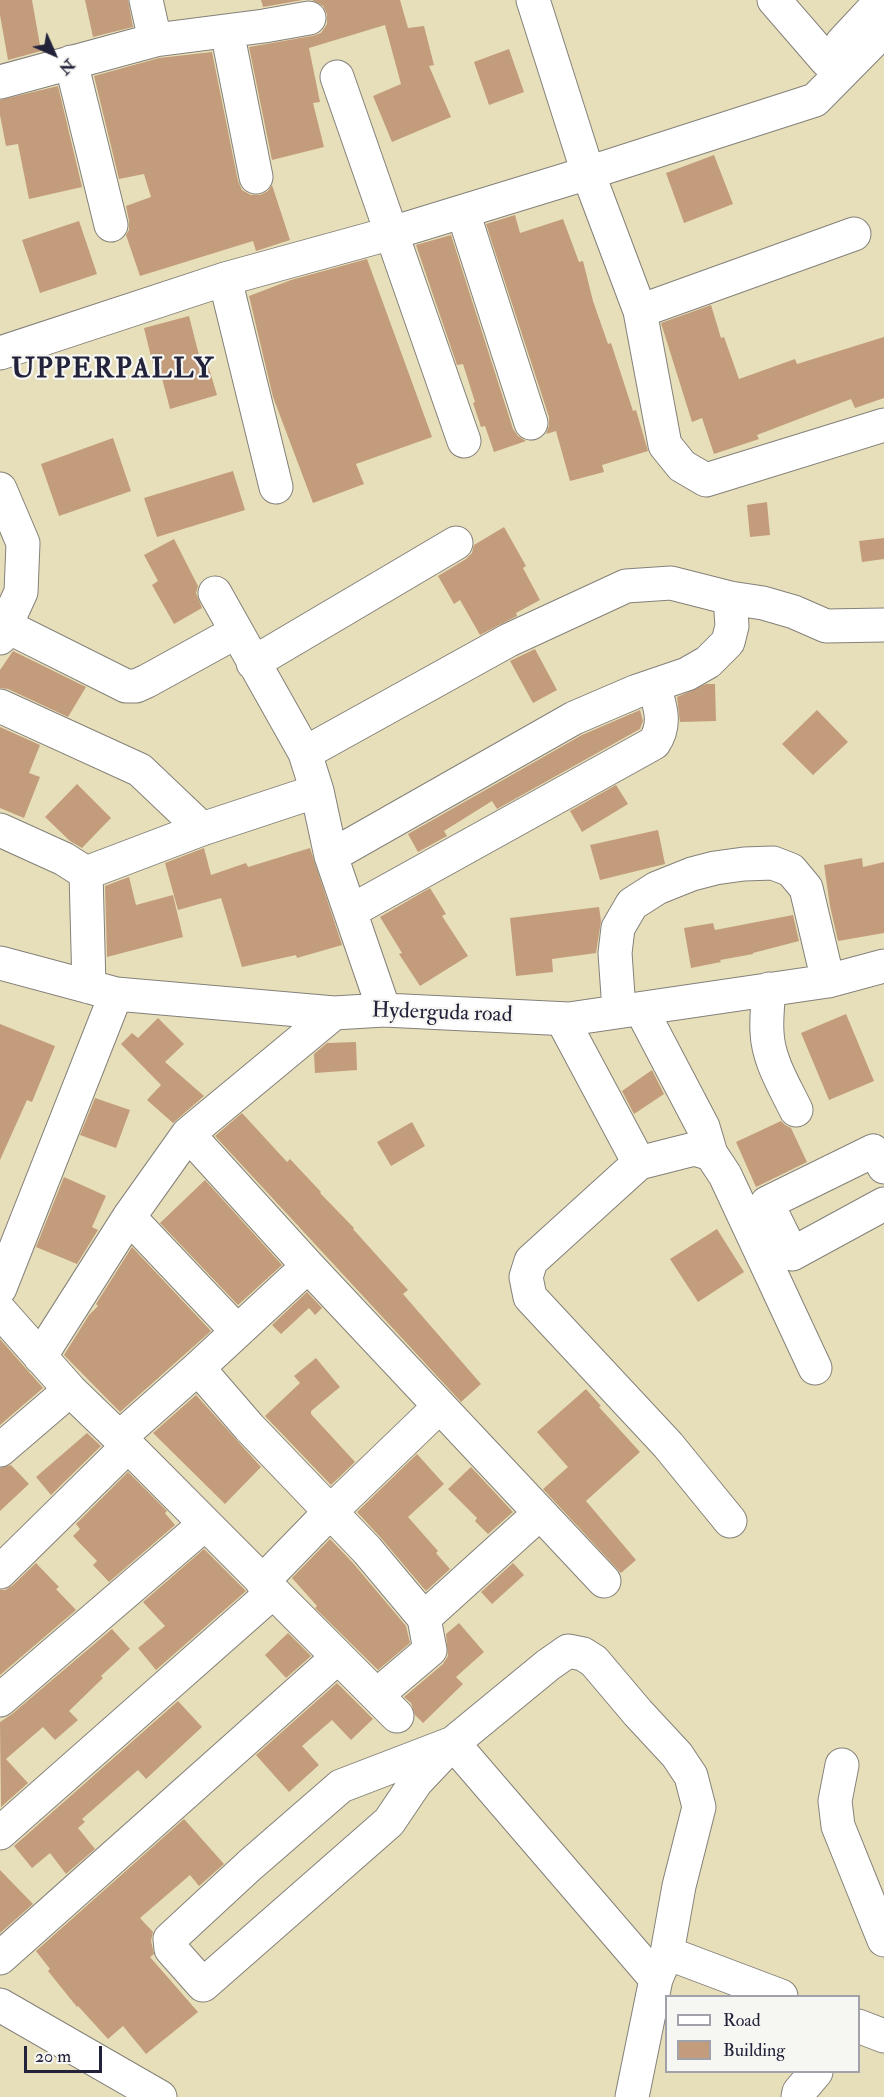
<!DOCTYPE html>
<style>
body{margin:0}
#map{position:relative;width:884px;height:2097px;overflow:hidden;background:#e7dfb9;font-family:"IM FELL Double Pica",serif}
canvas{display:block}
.legend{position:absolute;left:665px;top:1995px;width:195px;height:78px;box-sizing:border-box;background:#f6f6f2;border:2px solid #a1a1a9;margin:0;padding:8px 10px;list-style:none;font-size:18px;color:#22223b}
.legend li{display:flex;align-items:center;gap:12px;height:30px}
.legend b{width:30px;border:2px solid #a1a1a9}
.north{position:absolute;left:24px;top:24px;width:60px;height:60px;-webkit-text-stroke:4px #f6f6f2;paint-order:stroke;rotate:135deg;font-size:16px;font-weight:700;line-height:24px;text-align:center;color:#22223b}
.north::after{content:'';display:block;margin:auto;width:21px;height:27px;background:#22223b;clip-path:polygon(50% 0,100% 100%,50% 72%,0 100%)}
.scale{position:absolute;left:24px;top:2046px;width:78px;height:27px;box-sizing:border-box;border:3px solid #22223b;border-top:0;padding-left:8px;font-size:18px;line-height:21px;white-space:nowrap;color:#22223b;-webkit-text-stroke:4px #f6f6f2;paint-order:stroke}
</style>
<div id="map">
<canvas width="884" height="2097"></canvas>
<ul class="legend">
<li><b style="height:8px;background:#fff"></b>Road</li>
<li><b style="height:16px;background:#c39c7c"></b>Building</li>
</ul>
<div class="north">N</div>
<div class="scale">20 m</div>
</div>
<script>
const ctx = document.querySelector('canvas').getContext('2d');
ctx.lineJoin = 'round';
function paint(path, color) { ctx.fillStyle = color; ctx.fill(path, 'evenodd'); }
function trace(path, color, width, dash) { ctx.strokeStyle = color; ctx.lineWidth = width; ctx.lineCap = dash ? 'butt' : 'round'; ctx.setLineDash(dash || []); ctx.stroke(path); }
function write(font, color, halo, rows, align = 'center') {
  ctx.font = font + ' "IM FELL Double Pica",serif'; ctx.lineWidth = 4.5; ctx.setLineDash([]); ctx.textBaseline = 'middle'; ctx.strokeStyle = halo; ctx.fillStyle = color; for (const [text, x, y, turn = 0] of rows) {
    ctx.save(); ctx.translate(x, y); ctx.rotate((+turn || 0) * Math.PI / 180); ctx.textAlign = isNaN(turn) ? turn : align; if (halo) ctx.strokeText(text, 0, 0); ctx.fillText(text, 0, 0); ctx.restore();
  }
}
paint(new Path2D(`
 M 0,0 L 32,0 L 41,51 L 8,60 L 0,15 Z
 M 85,0 L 128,0 L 133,27 L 93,37 Z
 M 261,0 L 303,0 L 263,7 Z
 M 312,0 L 400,0 L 408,28 L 424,26 L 434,65 L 429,66 L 451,117 L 392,142 L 373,96 L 401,84 L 385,25 L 309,48 L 320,102 L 313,103 L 324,147 L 272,160 L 249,47 L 312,36 L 321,33 L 327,24 L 327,14 L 323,6 Z
 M 509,49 L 524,92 L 489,105 L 474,62 Z
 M 212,52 L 238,181 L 242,190 L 251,195 L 260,195 L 268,191 L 272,185 L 290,240 L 256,251 L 253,241 L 140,276 L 126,235 L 129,230 L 129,221 L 126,206 L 151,197 L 144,174 L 119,179 L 94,76 L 159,58 Z
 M 58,86 L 82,187 L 29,199 L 18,144 L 6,146 L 0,115 L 0,100 Z
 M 714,155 L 733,204 L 684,223 L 666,173 Z
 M 515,215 L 520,233 L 563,219 L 579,262 L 583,261 L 593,301 L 608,344 L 611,343 L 633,411 L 636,410 L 648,451 L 602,465 L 604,472 L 570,481 L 556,431 L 546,434 L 549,426 L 549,417 L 486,224 Z
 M 79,221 L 97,274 L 40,293 L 22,240 Z
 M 451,235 L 513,429 L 518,436 L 526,441 L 494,452 L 485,426 L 481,427 L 473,403 L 475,402 L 463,364 L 457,365 L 416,245 Z
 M 367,259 L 432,437 L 356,464 L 364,484 L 313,503 L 273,397 L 249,296 L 291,280 Z
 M 711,305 L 721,338 L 724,337 L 739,379 L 795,359 L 797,364 L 884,337 L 884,398 L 855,408 L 851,399 L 757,435 L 759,439 L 714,454 L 702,418 L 692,422 L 661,323 Z
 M 189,316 L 202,367 L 208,365 L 217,395 L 170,409 L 158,363 L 153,365 L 144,328 Z
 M 113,438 L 131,491 L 59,516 L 41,464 Z
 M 233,471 L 245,510 L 157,537 L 144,498 Z
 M 767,502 L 770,535 L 750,537 L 747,505 Z
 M 504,527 L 526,566 L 523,568 L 540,600 L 516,613 L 517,616 L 480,635 L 460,600 L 454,604 L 438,576 L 466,559 L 472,553 L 474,545 Z
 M 884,538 L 884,559 L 862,562 L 859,541 Z
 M 174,539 L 198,586 L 196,593 L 202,608 L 174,624 L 152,585 L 158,581 L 144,555 Z
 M 535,649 L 557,690 L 533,703 L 510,661 Z
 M 13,651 L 86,687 L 68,717 L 8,689 L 0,688 L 0,670 Z
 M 706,684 L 715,684 L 716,721 L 680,722 L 677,697 Z
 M 640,710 L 643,721 L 640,729 L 497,809 L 492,801 L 444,831 L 447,836 L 418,852 L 408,834 L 582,735 Z
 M 817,710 L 848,742 L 813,775 L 782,744 Z
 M 0,727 L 40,745 L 29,773 L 40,777 L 24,818 L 0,808 Z
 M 77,784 L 111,818 L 82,848 L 70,841 L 45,817 Z
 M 616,785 L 628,804 L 582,832 L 570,811 Z
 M 658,830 L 665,864 L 600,880 L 590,845 Z
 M 204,848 L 211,875 L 246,863 L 248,867 L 310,848 L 342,945 L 297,958 L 296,955 L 242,967 L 221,898 L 178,910 L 165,863 Z
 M 862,858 L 863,867 L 884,862 L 884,933 L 838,941 L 830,906 L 824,865 Z
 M 129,877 L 136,905 L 173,895 L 183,937 L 107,957 L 105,886 Z
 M 430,888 L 446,914 L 442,916 L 468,956 L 420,986 L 399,954 L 402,953 L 380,917 Z
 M 599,907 L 601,921 L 596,953 L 552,959 L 553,972 L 516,976 L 510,918 Z
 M 793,915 L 799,941 L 753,953 L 753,954 L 720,960 L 721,962 L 691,968 L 684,928 L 713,923 L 715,930 Z
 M 846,1014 L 874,1081 L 829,1100 L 801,1033 Z
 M 158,1018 L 184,1044 L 165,1062 L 204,1096 L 173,1123 L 147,1100 L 161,1085 L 121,1044 L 132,1033 L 138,1038 Z
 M 0,1024 L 55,1046 L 32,1102 L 27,1100 L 0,1160 Z
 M 356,1042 L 357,1070 L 315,1073 L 314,1054 L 327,1043 Z
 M 652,1070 L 664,1094 L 634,1114 L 622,1091 Z
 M 95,1098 L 130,1110 L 116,1148 L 80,1135 Z
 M 242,1113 L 287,1162 L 290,1159 L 321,1192 L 320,1193 L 354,1228 L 353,1229 L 408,1290 L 403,1294 L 481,1384 L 461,1402 L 215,1136 Z
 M 781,1121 L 785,1125 L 791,1128 L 807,1162 L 756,1187 L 736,1142 Z
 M 412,1122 L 425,1146 L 391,1166 L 377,1142 Z
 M 64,1177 L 106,1196 L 92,1227 L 98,1230 L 77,1264 L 36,1247 Z
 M 205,1180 L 282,1265 L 238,1305 L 160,1223 Z
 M 717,1229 L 744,1272 L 698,1302 L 670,1259 Z
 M 132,1247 L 211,1331 L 120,1412 L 64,1355 L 89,1315 L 98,1306 L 96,1304 Z
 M 307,1292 L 322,1308 L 315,1315 L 309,1308 L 281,1334 L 272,1325 Z
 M 0,1339 L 43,1388 L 0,1425 Z
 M 316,1358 L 340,1387 L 311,1411 L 311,1414 L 355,1462 L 331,1485 L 265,1416 L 300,1383 L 294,1376 Z
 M 586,1389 L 601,1406 L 599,1407 L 640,1452 L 586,1501 L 636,1560 L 621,1573 L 543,1489 L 568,1467 L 537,1432 Z
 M 196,1395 L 261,1467 L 225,1504 L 153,1433 Z
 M 87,1433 L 101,1446 L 51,1495 L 36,1477 Z
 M 417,1454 L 444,1484 L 408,1517 L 438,1551 L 436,1553 L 450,1569 L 426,1591 L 381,1538 L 357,1512 Z
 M 11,1465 L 29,1484 L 0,1511 L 0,1468 Z
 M 471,1467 L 513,1512 L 488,1534 L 475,1521 L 477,1518 L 448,1489 Z
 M 128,1472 L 167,1511 L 165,1513 L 175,1525 L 109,1582 L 93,1565 L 97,1561 L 73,1536 L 80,1529 L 76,1524 Z
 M 330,1539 L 353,1563 L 406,1626 L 410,1643 L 378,1670 L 315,1608 L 317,1606 L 292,1578 Z
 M 204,1549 L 246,1591 L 156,1670 L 138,1648 L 165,1626 L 143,1602 Z
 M 36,1563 L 59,1587 L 56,1589 L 76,1610 L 0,1675 L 0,1590 L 5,1590 L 13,1585 Z
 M 513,1563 L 524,1575 L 492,1604 L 481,1592 Z
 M 459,1623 L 484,1652 L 456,1677 L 463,1684 L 423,1723 L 415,1715 L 411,1703 L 404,1697 L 443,1664 L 448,1656 L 446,1634 Z
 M 112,1629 L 130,1649 L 101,1676 L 103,1678 L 69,1711 L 78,1720 L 55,1740 L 43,1727 L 6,1759 L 28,1783 L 1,1807 L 0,1722 L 12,1714 Z
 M 288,1633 L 311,1656 L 286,1678 L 265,1655 Z
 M 337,1683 L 373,1719 L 351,1740 L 332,1720 L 302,1746 L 319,1765 L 289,1792 L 256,1755 Z
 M 178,1701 L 202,1727 L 146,1779 L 138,1770 L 82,1819 L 85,1822 L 78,1828 L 95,1849 L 66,1874 L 50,1853 L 32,1868 L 14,1846 Z
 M 184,1819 L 224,1864 L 199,1886 L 190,1875 L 140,1918 L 153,1932 L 151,1941 L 154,1954 L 150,1957 L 198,2012 L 146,2054 L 123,2026 L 108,2039 L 78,2006 L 77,2007 L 48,1971 L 50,1969 L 36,1951 Z
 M 0,1870 L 33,1904 L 0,1933 Z`), '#c39c7c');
const minor = new Path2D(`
 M 146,0 L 155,40
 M 533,0 L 588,173 L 640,311 L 665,445 L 682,466 L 706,480 L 884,425
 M 774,0 L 826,60 L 841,73
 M 227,31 L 256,177
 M 842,43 L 882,0
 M 71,62 L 111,225
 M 337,77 L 464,441
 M 0,82 L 155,40 L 264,26 L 309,18
 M 463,212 L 531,423
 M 225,279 L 276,487
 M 640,311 L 854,234
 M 0,353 L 225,279 L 392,233 L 588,173 L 815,100 L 884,30
 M 0,489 L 23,543 L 21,592 L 0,638
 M 215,593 L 305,753 L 317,791 L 331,856 L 384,1010
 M 6,626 L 126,686 L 136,686 L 147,681 L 236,632
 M 253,663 L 456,543
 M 0,706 L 140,770 L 202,829
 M 305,753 L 509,640 L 626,586 L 671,583 L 730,598 L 763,603 L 794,612 L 826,626 L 884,625
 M 0,830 L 64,859 L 86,873
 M 331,856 L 574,718 L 637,691 L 687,674 L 708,662 L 728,642 L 732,626 L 730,598
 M 86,873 L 202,829 L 317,791
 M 86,873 L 89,987
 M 351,911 L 654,743 C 667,724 660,706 654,686
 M 0,963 L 116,994 L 334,1013 L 384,1010 L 569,1019 L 828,981 L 884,966
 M 769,989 C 768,1003 766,1018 767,1032 C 768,1060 784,1085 796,1110
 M 641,1009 L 703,1127 L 711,1154
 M 619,1010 L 615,953 L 618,928 L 632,904 L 657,888 L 692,874 L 715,868 L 744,864 L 773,863 L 791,870 L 806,888 L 828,981
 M 562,1019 L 639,1163
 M 188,1134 L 308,1266 L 604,1581
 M 884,1167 L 877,1154 L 873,1151 L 767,1203 L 792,1254 L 884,1204
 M 129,1217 L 237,1331
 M 0,1288 L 116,994
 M 0,1311 L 70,1390 L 128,1446 L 397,1716
 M 40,1357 L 129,1217 L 188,1134 L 334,1013
 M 198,1368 L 249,1427 L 367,1550 L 424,1618
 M 119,1438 L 198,1368 L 308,1266
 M 0,1450 L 70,1390
 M 730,1521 L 668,1445 L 530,1297 L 526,1277 L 531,1261 L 639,1163 L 694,1149 L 711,1154 L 725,1175 L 815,1368
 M 0,1572 L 128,1446
 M 262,1582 L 331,1511 L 439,1407
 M 377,1695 L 430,1650 L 424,1618 L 539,1514
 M 0,1700 L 205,1524
 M 842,1765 L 835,1801 L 838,1826 L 884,1940
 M 0,1833 L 273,1592
 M 667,1953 L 781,1996
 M 0,1958 L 338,1657
 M 0,2005 L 160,2097
 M 858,2026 L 884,2036
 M 632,2097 L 656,1979 L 667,1953 L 679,1886 L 699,1807 L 691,1776 L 677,1755 L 638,1713 L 594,1661 L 583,1654 L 568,1651 L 548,1665 L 453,1743 L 341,1786 L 250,1865 L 170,1939 L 171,1949 L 203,1985 L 389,1822 L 416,1782 L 453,1743 L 656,1979
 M 798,2097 L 799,2092 L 816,2072`);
trace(minor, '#84807a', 35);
trace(minor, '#fff', 33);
write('22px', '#22223b', '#f6f6f2', [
 ["Hyderguda road",442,1014,2]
]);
ctx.letterSpacing = '1.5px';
write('bold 28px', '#22223b', '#f6f6f2', [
 ["UPPERPALLY",113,371]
]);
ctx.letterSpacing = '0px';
</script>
